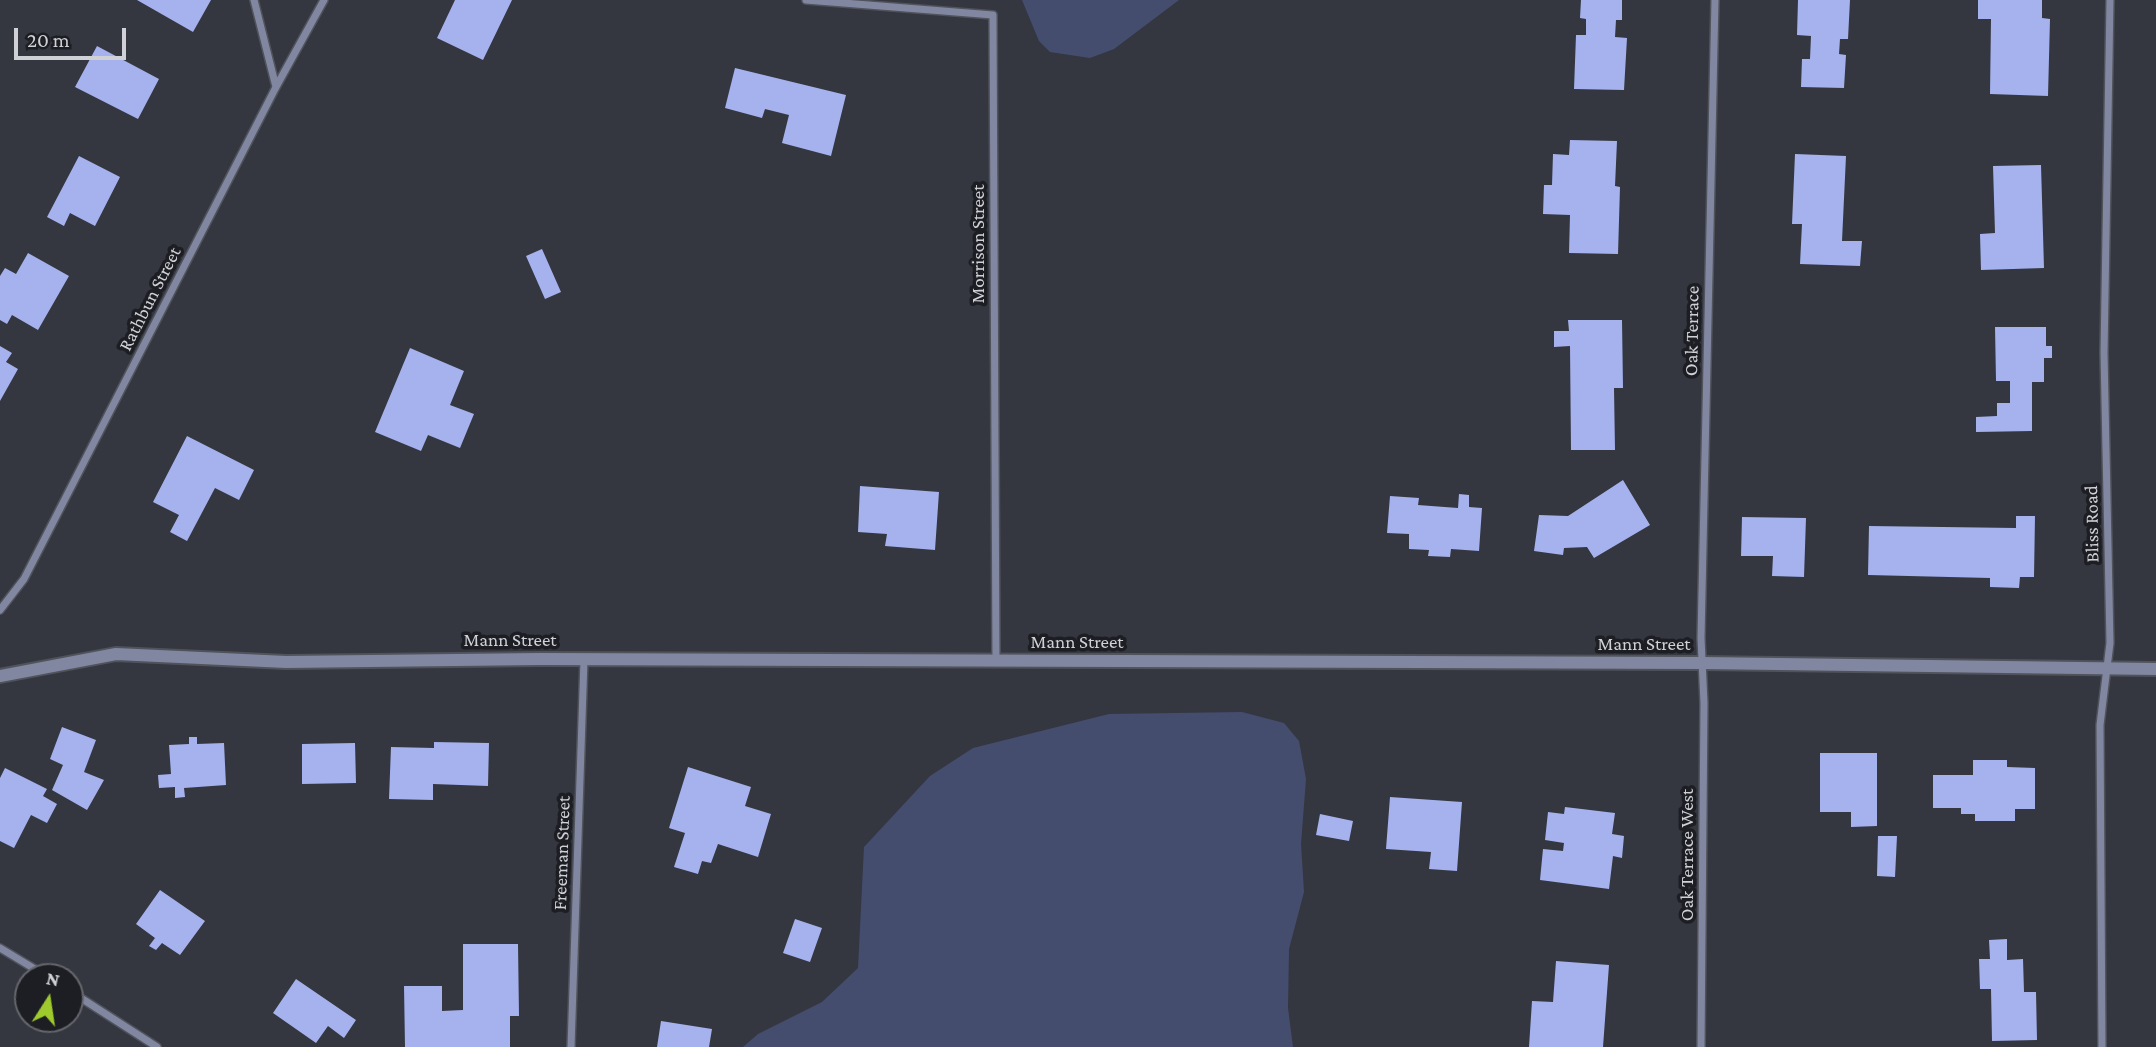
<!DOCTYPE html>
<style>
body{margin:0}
#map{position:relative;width:2156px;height:1047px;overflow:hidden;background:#343740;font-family:"Crimson Pro",serif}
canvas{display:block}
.north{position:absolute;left:14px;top:963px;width:70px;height:70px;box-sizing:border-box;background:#1d1e23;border:2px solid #64666b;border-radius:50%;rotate:12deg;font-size:19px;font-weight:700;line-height:28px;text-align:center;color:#cfd1d7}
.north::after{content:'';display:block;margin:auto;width:24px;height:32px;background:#9eca2e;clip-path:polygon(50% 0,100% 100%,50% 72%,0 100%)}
.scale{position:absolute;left:14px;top:28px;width:112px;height:32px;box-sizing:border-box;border:4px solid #cfd1d7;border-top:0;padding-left:9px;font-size:21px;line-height:24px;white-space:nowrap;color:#cfd1d7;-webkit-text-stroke:5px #1d1e23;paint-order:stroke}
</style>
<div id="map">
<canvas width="2156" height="1047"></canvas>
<div class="north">N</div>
<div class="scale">20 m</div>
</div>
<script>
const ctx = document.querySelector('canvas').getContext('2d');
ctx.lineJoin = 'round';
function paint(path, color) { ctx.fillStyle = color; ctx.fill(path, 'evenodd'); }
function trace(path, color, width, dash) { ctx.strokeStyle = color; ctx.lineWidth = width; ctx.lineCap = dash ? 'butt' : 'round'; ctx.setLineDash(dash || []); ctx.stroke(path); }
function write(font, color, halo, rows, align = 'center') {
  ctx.font = font + ' "Crimson Pro",serif'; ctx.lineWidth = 7; ctx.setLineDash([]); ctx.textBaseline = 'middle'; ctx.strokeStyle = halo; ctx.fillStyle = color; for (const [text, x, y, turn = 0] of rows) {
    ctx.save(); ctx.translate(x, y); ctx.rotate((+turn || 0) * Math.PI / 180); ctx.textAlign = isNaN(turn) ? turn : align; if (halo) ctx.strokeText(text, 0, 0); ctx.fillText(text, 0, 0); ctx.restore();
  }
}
paint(new Path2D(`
 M 1022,0 L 1179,0 L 1114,49 L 1090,58 L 1050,52 L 1039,41 Z
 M 1242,712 L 1284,723 L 1299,741 L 1306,779 L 1301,844 L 1304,892 L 1289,949 L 1288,1008 L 1293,1047 L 743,1047 L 758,1034 L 822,1002 L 858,968 L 864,847 L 930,776 L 973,748 L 1109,714 Z`), '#454d6f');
paint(new Path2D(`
 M 137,0 L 211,0 L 193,32 Z
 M 455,0 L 512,0 L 483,60 L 437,38 Z
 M 1581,0 L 1622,0 L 1622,20 L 1616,20 L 1615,37 L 1627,38 L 1624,90 L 1574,89 L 1576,35 L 1586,35 L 1586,19 L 1580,18 Z
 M 1798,0 L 1850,0 L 1848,39 L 1840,39 L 1839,54 L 1846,55 L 1844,88 L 1801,87 L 1802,59 L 1810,59 L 1811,36 L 1797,35 Z
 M 1978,0 L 2042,0 L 2042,18 L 2050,19 L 2048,96 L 1990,94 L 1991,19 L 1978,19 Z
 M 97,46 L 159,79 L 138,119 L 75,87 Z
 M 735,68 L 846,95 L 831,156 L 782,143 L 789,115 L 765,109 L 762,118 L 725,108 Z
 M 1570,140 L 1617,141 L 1615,186 L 1620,187 L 1618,254 L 1569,253 L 1570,215 L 1543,214 L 1544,185 L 1552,185 L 1553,154 L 1569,155 Z
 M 1795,154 L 1846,156 L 1842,241 L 1862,241 L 1860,266 L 1800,264 L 1802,224 L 1792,224 Z
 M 79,156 L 120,177 L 95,226 L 70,213 L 64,226 L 47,217 Z
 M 2041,165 L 2044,268 L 1981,270 L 1980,234 L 1995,233 L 1993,166 Z
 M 542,249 L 561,292 L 545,299 L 526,256 Z
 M 28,253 L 69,276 L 38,330 L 12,315 L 7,324 L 0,320 L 0,276 L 5,268 L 16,274 Z
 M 1568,320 L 1622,320 L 1623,388 L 1614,388 L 1615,450 L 1571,450 L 1570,346 L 1554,347 L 1554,331 L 1569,331 Z
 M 1995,327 L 2046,327 L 2046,346 L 2052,346 L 2052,358 L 2044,358 L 2044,382 L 2032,382 L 2032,431 L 1976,432 L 1976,417 L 1997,416 L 1997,403 L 2010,403 L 2010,381 L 1996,381 Z
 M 0,346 L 12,353 L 6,362 L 18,369 L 0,401 Z
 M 410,348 L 464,371 L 450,405 L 474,414 L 460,448 L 428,435 L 421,451 L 375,432 Z
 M 187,436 L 254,470 L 239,500 L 215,488 L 187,541 L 170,532 L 179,515 L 153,502 Z
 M 1623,480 L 1650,525 L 1594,558 L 1587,547 L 1564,548 L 1563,555 L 1534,551 L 1539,515 L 1568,516 Z
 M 860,486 L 939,492 L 935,550 L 885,546 L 887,534 L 858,532 Z
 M 1459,494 L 1469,495 L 1469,507 L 1482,508 L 1479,551 L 1451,549 L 1450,557 L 1428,556 L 1429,550 L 1409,549 L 1409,534 L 1387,533 L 1390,496 L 1419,498 L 1418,505 L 1458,508 Z
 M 2016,516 L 2035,516 L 2034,577 L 2020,577 L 2019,588 L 1990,587 L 1990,578 L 1868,575 L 1869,526 L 2016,528 Z
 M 1742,517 L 1806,518 L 1804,577 L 1772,576 L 1773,556 L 1741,556 Z
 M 62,727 L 96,740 L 84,772 L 104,780 L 87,810 L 52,790 L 63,765 L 50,759 Z
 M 189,737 L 197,737 L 197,744 L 224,743 L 226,785 L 184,788 L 185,797 L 175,798 L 175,787 L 159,788 L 158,775 L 171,774 L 169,745 L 189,744 Z
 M 434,742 L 489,743 L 488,786 L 433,784 L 433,800 L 389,799 L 391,747 L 434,748 Z
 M 355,743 L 356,783 L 302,784 L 302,744 Z
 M 1820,753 L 1877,753 L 1877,826 L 1851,827 L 1851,812 L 1820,812 Z
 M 1973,760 L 2007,760 L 2007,767 L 2035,768 L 2035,809 L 2015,809 L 2015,821 L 1975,821 L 1975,814 L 1961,814 L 1961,808 L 1933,808 L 1933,775 L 1973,775 Z
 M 688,767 L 751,787 L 745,806 L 771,814 L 758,857 L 718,844 L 711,863 L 702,861 L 698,874 L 674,867 L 685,833 L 669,828 Z
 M 5,768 L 47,789 L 43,796 L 57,804 L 47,823 L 31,815 L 14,848 L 0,841 L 0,778 Z
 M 1390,797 L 1462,802 L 1457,871 L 1429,869 L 1431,852 L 1386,849 Z
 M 1565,807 L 1615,813 L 1612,834 L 1624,836 L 1622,858 L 1613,856 L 1609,889 L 1540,880 L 1543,849 L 1563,851 L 1564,843 L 1545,840 L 1548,812 L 1564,814 Z
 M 1320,814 L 1353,821 L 1349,841 L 1316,835 Z
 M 1878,836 L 1897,836 L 1895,877 L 1877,876 Z
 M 160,890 L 205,921 L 180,955 L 162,943 L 156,950 L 149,946 L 155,938 L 136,924 Z
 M 795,919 L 822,928 L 810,962 L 783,953 Z
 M 2007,939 L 2007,960 L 2023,959 L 2024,992 L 2036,992 L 2037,1040 L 1992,1041 L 1991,989 L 1980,989 L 1979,959 L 1990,959 L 1989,940 Z
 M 463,944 L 518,944 L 519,1016 L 510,1016 L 510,1047 L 405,1047 L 404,986 L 442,986 L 442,1011 L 463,1010 Z
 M 1556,961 L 1609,965 L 1603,1047 L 1529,1047 L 1532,1001 L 1553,1002 Z
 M 296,979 L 356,1020 L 344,1038 L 328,1026 L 316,1043 L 273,1013 Z
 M 661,1021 L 712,1029 L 709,1047 L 657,1047 Z`), '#a5b2ed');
const minor = new Path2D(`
 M 254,0 L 276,87
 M 806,0 L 993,15 L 996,661
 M 0,610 L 24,579 L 276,87 L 324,0
 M 0,948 L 48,977
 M 70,991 L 157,1047
 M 571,1047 L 584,660
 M 1701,1047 L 1704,703 L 1701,638 L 1715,0
 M 2102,1047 L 2100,725 L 2110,643 L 2104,353 L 2110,0`);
const tertiary = new Path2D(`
 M 0,676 L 116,654 L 286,662 L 540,659 L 1702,663 L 2156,669`);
trace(minor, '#50535b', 10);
trace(tertiary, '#50535b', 16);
trace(minor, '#8187a0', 7);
trace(tertiary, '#8187a0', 12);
write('19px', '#cfd1d7', '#1d1e23', [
 ["Morrison Street",978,244,-90],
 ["Rathbun Street",150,299,-63],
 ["Oak Terrace",1692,331,-89],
 ["Bliss Road",2092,524,-91],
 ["Mann Street",510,640],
 ["Mann Street",1077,642],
 ["Mann Street",1644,644],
 ["Freeman Street",562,853,-88],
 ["Oak Terrace West",1687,855,-90]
]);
</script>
